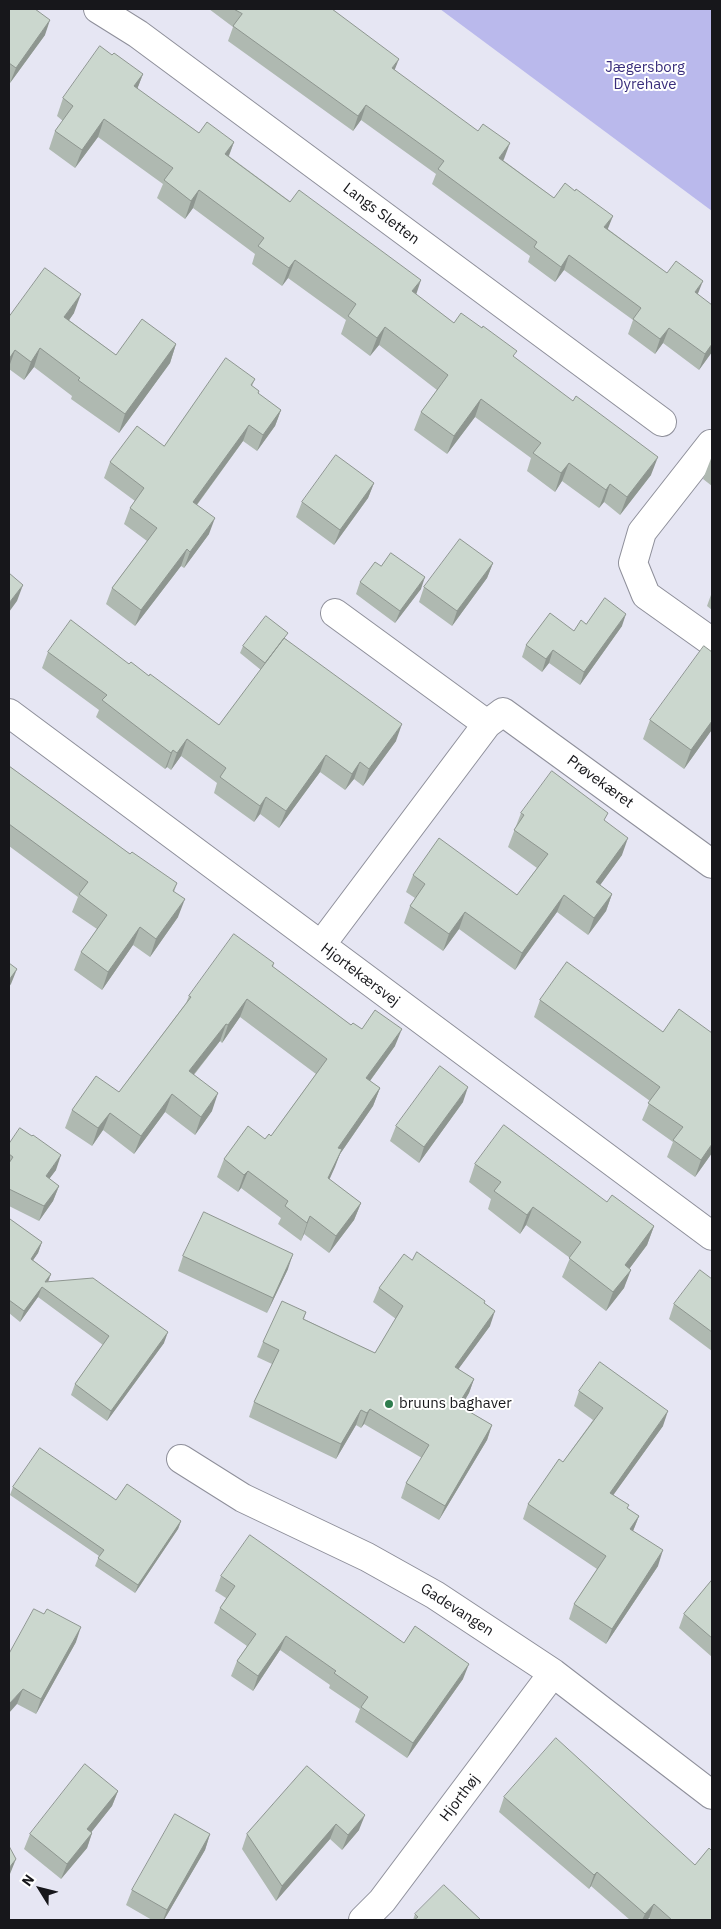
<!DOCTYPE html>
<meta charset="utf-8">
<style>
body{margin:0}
#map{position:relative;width:721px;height:1929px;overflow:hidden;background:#e6e6f3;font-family:"IBM Plex Sans",sans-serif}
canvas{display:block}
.frame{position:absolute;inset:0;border:10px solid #17171b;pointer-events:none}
.north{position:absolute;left:15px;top:1864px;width:50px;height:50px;-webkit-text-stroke:4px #fff;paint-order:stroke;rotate:306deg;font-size:14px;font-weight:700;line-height:20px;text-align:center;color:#17171b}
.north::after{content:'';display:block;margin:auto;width:18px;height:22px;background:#17171b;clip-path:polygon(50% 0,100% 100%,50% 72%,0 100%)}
</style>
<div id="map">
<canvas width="721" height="1929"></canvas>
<div class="frame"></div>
<div class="north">N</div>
</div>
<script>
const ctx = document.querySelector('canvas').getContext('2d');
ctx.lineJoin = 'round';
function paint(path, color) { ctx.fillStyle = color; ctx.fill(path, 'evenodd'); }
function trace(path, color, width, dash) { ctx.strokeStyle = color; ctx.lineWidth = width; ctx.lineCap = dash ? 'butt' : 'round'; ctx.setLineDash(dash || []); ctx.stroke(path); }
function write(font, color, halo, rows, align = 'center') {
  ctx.font = font + ' "IBM Plex Sans",sans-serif'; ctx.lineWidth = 4; ctx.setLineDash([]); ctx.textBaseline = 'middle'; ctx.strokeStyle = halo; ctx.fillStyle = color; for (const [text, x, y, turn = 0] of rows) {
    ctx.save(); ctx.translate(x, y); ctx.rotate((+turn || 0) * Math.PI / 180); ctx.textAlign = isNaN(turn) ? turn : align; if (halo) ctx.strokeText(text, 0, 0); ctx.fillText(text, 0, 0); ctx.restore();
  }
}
paint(new Path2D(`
 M 440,9 L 712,9 L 712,211 Z`), '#bab9ec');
const minor = new Path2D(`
 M 98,9 L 138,34 L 662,422
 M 711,444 L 642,532 L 633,563 L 646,595 L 712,642
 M 335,613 L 487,724
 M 9,713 L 712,1236
 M 321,945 L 487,724 L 503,712 L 712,864
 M 181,1459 L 243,1498 L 367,1557 L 435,1595 L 553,1673 L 712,1795
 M 363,1920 L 382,1901 L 553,1673`);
trace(minor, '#8e8f9a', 30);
trace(minor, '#fff', 28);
paint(new Path2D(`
 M 9,9 L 45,35 L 10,83 L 9,81 Z
 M 209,9 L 332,9 L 395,70 L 504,159 L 503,160 L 554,198 L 608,229 L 667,273 L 698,294 L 712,352 L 699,370 L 663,343 L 655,354 L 628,334 L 633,320 L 564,270 L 555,282 L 528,262 L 530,256 L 432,184 L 436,174 L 361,120 L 353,131 L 228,41 L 233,27 Z
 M 112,55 L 143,74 L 137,89 L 199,133 L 234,142 L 229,156 L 454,323 L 514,357 L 651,475 L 620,515 L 604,502 L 599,508 L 562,481 L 555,492 L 527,471 L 531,458 L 475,417 L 447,454 L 414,430 L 421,412 L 437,390 L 379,345 L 370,356 L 341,334 L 346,320 L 288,278 L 282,286 L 252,264 L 255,254 L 193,208 L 185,219 L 157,198 L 163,184 L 98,137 L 75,168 L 49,149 L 55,131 L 63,121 L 57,116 L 63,98 Z
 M 74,313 L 69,320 L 116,355 L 176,344 L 170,363 L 119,433 L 71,399 L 72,396 L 34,367 L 24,380 L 9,369 L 9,317 Z
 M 255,379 L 252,386 L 259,391 L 258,394 L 281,410 L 275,426 L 257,451 L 243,441 L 197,505 L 209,534 L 184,568 L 181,566 L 135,626 L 106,604 L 112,588 L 147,541 L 124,524 L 130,508 L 135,501 L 104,478 L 110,462 L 164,446 Z
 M 712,456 L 712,486 L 703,479 Z
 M 374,483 L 368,498 L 334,545 L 296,517 L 302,502 Z
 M 493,563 L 487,578 L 452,626 L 419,602 L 424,587 Z
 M 381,566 L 421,589 L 395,623 L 356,594 L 360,582 Z
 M 712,592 L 712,610 L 707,606 Z
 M 586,624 L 622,626 L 580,685 L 549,663 L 542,672 L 522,657 L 526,645 L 574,631 Z
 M 286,639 L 396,741 L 363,786 L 354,779 L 345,790 L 320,772 L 279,828 L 260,814 L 254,822 L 214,793 L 217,783 L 181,756 L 171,770 L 167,767 L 165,769 L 96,717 L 99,710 L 42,668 L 48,652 L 129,664 L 149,676 L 219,725 L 261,670 L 240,653 L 243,646 Z
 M 712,652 L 712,732 L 711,731 L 684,769 L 643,739 L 650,720 Z
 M 9,766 L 130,854 L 177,883 L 174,892 L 178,917 L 150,957 L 133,945 L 102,990 L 74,970 L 81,952 L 97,929 L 72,912 L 78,897 L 9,846 Z
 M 521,813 L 605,821 L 622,855 L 600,885 L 612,894 L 606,911 L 588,935 L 557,912 L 515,970 L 459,929 L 443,951 L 404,923 L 410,906 L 415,898 L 406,892 L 413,875 L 517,895 L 537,868 L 508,847 Z
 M 567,962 L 712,1153 L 695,1177 L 667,1157 L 673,1142 L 642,1120 L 650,1101 L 534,1017 L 540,1000 Z
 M 274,963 L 273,967 L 351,1025 L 362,1029 L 395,1046 L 370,1081 L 380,1088 L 373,1106 L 340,1154 L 329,1179 L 361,1203 L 354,1220 L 329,1253 L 304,1234 L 301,1241 L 278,1224 L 281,1218 L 241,1188 L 238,1192 L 217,1177 L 224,1159 L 271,1136 L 316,1074 L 240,1017 L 222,1043 L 220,1041 L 194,1075 L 212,1111 L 195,1135 L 165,1112 L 134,1154 L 103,1130 L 92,1146 L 65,1128 L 72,1110 L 119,1092 L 186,1003 L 189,996 Z
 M 463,1102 L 419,1163 L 390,1141 L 396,1126 Z
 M 9,1144 L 56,1170 L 49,1179 L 59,1186 L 53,1201 L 39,1221 L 9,1206 Z
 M 475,1164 L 607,1202 L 654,1226 L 647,1245 L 629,1269 L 624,1288 L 606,1311 L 562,1277 L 570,1258 L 526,1225 L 520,1234 L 488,1209 L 491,1199 L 469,1182 Z
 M 9,1219 L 42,1242 L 38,1253 L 33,1260 L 51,1274 L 48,1282 L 164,1343 L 107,1421 L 71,1395 L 75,1384 L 103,1345 L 38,1297 L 20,1322 L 9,1313 Z
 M 183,1256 L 288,1269 L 267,1313 L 178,1271 Z
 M 412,1260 L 485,1303 L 490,1326 L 458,1369 L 474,1379 L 469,1393 L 461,1407 L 492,1425 L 487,1440 L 439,1520 L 401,1498 L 406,1483 L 422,1458 L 364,1424 L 361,1428 L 356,1425 L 336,1459 L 249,1417 L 254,1402 L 272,1364 L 257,1357 L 263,1342 L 306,1312 L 304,1319 L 375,1353 L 396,1319 L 373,1302 L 379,1288 Z
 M 712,1279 L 712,1351 L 669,1319 L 674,1304 Z
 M 579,1391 L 663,1426 L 613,1495 L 628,1509 L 639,1516 L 633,1531 L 658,1566 L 606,1644 L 569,1619 L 574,1604 L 597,1569 L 523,1519 L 528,1504 L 563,1462 L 593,1420 L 574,1406 Z
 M 13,1487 L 116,1500 L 181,1521 L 178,1529 L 135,1593 L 95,1566 L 99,1556 L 10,1495 Z
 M 221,1576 L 404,1643 L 463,1679 L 407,1758 L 355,1722 L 360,1709 L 329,1688 L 330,1685 L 280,1650 L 253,1691 L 231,1676 L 237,1661 L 247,1646 L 214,1623 L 220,1608 L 226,1598 L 215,1591 Z
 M 712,1580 L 712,1657 L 679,1628 L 684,1614 Z
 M 76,1642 L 36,1714 L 17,1704 L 9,1654 Z
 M 307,1766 L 359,1830 L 342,1850 L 330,1839 L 276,1901 L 242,1849 L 247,1834 Z
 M 118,1791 L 112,1806 L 91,1832 L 92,1833 L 87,1848 L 61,1879 L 24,1849 L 30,1834 Z
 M 504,1797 L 695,1865 L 712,1920 L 651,1920 L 649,1918 L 647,1920 L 630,1920 L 591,1886 L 589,1889 L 499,1812 Z
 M 210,1834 L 205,1850 L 164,1920 L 152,1920 L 126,1905 L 132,1890 Z
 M 415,1914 L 481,1920 L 413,1920 Z`), '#afb9b1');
paint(new Path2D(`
 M 50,20 L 45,35 L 10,83 L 16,68 Z
 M 399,59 L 393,74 L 392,68 Z
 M 143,74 L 136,92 L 134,86 Z
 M 366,105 L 361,120 L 353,131 L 358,116 Z
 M 104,119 L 98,137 L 75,168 L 82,150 Z
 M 234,142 L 227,160 L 225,154 Z
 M 510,143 L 504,159 L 494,173 L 499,158 Z
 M 199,190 L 193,208 L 185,219 L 191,201 Z
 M 613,216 L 607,231 L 604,227 Z
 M 569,255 L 564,270 L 555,282 L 561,267 Z
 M 295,260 L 288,278 L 282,286 L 289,268 Z
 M 421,280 L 415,298 L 412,291 Z
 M 703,281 L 697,296 L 695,292 Z
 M 81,294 L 74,313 L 58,336 L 64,317 Z
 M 385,327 L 379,345 L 370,356 L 377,338 Z
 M 669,328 L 663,343 L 655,354 L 660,339 Z
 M 176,344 L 170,363 L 119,433 L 125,414 Z
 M 712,344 L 712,352 L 699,370 L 705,354 Z
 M 40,348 L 34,367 L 24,380 L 31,362 Z
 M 15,350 L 9,367 L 9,359 Z
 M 481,399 L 475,417 L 447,454 L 454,436 Z
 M 281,410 L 275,426 L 257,451 L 263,435 Z
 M 249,425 L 243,441 L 187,518 L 193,502 Z
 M 658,457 L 651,475 L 620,515 L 627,497 Z
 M 569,463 L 562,481 L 555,492 L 561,473 Z
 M 374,483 L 368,498 L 334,545 L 340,530 Z
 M 610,484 L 604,502 L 599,508 L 606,490 Z
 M 215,518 L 209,534 L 184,568 L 190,552 Z
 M 187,549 L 181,566 L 135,626 L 141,610 Z
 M 493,563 L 487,578 L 452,626 L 457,611 Z
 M 425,577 L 421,589 L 395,623 L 400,611 Z
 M 23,585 L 17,601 L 9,612 L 9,603 Z
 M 626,614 L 622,626 L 580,685 L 584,672 Z
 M 553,650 L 549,663 L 542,672 L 546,659 Z
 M 712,721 L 712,729 L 711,731 L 684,769 L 691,750 Z
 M 402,724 L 396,741 L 363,786 L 369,769 Z
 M 187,739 L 181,756 L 171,770 L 177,753 Z
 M 173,750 L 167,767 L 165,769 L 171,753 Z
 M 326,755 L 320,772 L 279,828 L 286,811 Z
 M 360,762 L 354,779 L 345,790 L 352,774 Z
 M 266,797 L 260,814 L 254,822 L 260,806 Z
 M 628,838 L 622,855 L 590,899 L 596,882 Z
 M 612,894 L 606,911 L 588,935 L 594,918 Z
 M 564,895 L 557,912 L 515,970 L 522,953 Z
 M 185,899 L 178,917 L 150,957 L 156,939 Z
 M 465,912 L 459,929 L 443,951 L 449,934 Z
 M 140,927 L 133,945 L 102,990 L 108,972 Z
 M 17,969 L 11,984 L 9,987 L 9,980 Z
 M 247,999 L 240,1017 L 222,1043 L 228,1025 Z
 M 226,1024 L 220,1041 L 182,1089 L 189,1071 Z
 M 402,1029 L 395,1046 L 359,1096 L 366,1078 Z
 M 468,1087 L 463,1102 L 419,1163 L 424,1147 Z
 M 380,1088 L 373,1106 L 340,1154 L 335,1167 L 322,1196 L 338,1148 Z
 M 218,1093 L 212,1111 L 195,1135 L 201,1117 Z
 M 172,1094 L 165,1112 L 134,1154 L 141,1136 Z
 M 110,1113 L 103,1130 L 92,1146 L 98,1128 Z
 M 712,1144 L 712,1153 L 695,1177 L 701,1160 Z
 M 61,1155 L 56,1170 L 40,1191 L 46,1176 Z
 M 248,1171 L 241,1188 L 238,1192 L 244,1175 Z
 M 59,1186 L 53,1201 L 39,1221 L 44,1206 Z
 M 361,1203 L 354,1220 L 329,1253 L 336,1236 Z
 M 533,1207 L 526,1225 L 520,1234 L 527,1215 Z
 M 310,1216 L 304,1234 L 301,1241 L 307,1223 Z
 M 654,1226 L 647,1245 L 618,1284 L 625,1265 Z
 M 42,1242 L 38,1253 L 27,1269 L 31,1259 Z
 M 293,1254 L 288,1269 L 267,1313 L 273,1298 Z
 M 631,1270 L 624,1288 L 606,1311 L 613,1292 Z
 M 51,1274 L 47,1284 L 45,1282 Z
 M 42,1287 L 38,1297 L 20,1322 L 24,1311 Z
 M 495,1311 L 490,1326 L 449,1382 L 455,1367 Z
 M 168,1332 L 164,1343 L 107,1421 L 111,1411 Z
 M 474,1379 L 469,1393 L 453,1420 L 458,1405 Z
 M 370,1409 L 364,1424 L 361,1428 L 367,1413 Z
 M 361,1410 L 356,1425 L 336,1459 L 341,1444 Z
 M 668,1411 L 663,1426 L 604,1508 L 610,1493 Z
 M 492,1425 L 487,1440 L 439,1520 L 445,1506 Z
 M 639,1516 L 633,1531 L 630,1529 Z
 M 181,1521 L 178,1529 L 135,1593 L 138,1585 Z
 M 663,1550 L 658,1566 L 606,1644 L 612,1629 Z
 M 81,1627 L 76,1642 L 36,1714 L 41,1699 Z
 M 286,1636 L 280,1650 L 253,1691 L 258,1676 Z
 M 469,1664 L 463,1679 L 407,1758 L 413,1743 Z
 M 23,1689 L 17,1704 L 9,1713 L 9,1704 Z
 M 118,1791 L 112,1806 L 82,1844 L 87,1829 Z
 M 365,1815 L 359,1830 L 342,1850 L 348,1835 Z
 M 336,1824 L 330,1839 L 276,1901 L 282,1886 Z
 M 92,1833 L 87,1848 L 61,1879 L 67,1864 Z
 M 210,1834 L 205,1850 L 164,1920 L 163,1920 L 167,1910 Z
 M 16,1859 L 10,1874 L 9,1876 L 9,1868 Z
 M 597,1872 L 591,1886 L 589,1889 L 594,1875 Z
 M 654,1904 L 649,1918 L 647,1920 L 642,1920 L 645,1914 Z`), '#8e9690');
const building = new Path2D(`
 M 9,9 L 35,9 L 50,20 L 16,68 L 9,63 Z
 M 234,9 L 332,9 L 399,59 L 392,68 L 478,131 L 483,124 L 510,143 L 499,158 L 554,198 L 565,183 L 575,191 L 576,189 L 613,216 L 604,227 L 667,273 L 676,261 L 703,281 L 695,292 L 712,305 L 712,344 L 705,354 L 669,328 L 660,339 L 633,319 L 641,308 L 569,255 L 561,267 L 534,247 L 537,242 L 438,169 L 444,161 L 366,105 L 358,116 L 233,26 L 242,14 Z
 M 100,46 L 112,55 L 114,53 L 143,74 L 134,86 L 199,133 L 207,122 L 234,142 L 225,154 L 290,202 L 299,190 L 421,280 L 412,291 L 454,323 L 461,313 L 482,328 L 483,326 L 517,351 L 513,356 L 573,401 L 576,396 L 658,457 L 627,497 L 610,484 L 606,490 L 569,463 L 561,473 L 533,453 L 541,443 L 481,399 L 454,436 L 421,412 L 448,375 L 385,327 L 377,338 L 348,316 L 356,304 L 295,260 L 289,268 L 258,246 L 264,238 L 199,190 L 191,201 L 164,180 L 173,168 L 104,119 L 82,150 L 55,131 L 73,106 L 63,98 Z
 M 45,268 L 81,294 L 64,317 L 116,355 L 142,319 L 176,344 L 125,414 L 78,380 L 80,378 L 40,348 L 31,362 L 15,350 L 9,359 L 9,317 Z
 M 226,358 L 255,379 L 251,385 L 259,391 L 258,393 L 281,410 L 263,435 L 249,425 L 193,502 L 215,518 L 190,552 L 187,549 L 141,610 L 112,588 L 157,528 L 130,508 L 144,488 L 110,462 L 137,426 L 164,446 Z
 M 336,455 L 374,483 L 340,530 L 302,502 Z
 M 460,539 L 493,563 L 457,611 L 424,587 Z
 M 391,553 L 425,577 L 400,611 L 360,582 L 375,562 L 381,566 Z
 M 9,573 L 23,585 L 9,603 Z
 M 605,598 L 626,614 L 584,672 L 553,650 L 546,659 L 526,645 L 550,613 L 574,631 L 581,620 L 586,624 Z
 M 266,616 L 288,633 L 265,663 L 243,646 Z
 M 71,620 L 129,664 L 131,662 L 149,676 L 150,674 L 219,725 L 284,638 L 402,724 L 369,769 L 360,762 L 352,774 L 326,755 L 286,811 L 266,797 L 260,806 L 220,777 L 226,768 L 187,739 L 177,753 L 173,750 L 171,753 L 102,700 L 107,695 L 48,652 Z
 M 704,646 L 712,652 L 712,721 L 691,750 L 650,720 Z
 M 9,766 L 130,854 L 132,852 L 177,883 L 173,891 L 185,899 L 156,939 L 140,927 L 108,972 L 81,952 L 107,915 L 79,894 L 88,882 L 9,824 Z
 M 552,771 L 608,813 L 604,820 L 628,838 L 596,882 L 612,894 L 594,918 L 564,895 L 522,953 L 465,912 L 449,934 L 410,906 L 425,884 L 413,875 L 439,838 L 517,895 L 548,854 L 514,830 L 524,815 L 521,813 Z
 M 234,934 L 274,963 L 272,966 L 351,1025 L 353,1023 L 362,1029 L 375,1010 L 402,1029 L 366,1078 L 380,1088 L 338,1148 L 342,1149 L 328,1178 L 361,1203 L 336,1236 L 310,1216 L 307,1223 L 285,1206 L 288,1201 L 248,1171 L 244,1175 L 224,1159 L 248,1126 L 265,1139 L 269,1134 L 271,1136 L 327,1059 L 247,999 L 228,1025 L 226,1024 L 189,1071 L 218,1093 L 201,1117 L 172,1094 L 141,1136 L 110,1113 L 98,1128 L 72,1110 L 96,1076 L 119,1092 L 191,997 L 189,996 Z
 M 567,962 L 663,1032 L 679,1009 L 712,1033 L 712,1144 L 701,1160 L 673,1140 L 683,1127 L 648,1103 L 660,1087 L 540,1000 Z
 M 9,963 L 17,969 L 9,980 Z
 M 440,1066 L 468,1087 L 424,1147 L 396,1126 Z
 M 504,1125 L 607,1202 L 612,1195 L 654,1226 L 625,1265 L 631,1270 L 613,1292 L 569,1258 L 581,1242 L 533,1207 L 527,1215 L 494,1191 L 501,1182 L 475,1164 Z
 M 20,1128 L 32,1136 L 33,1135 L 61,1155 L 46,1176 L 59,1186 L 44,1206 L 9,1189 L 9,1163 L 13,1157 L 9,1154 L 9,1144 Z
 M 204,1212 L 293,1254 L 273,1298 L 183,1256 Z
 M 9,1219 L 10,1219 L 42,1242 L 31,1259 L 51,1274 L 45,1282 L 93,1278 L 168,1332 L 111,1411 L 75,1384 L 109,1336 L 42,1287 L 24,1311 L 9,1300 Z
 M 417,1252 L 485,1301 L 484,1303 L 495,1311 L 455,1367 L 474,1379 L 458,1405 L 492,1425 L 445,1506 L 406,1483 L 429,1445 L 370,1409 L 367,1413 L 361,1410 L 341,1444 L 254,1402 L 279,1350 L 263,1342 L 282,1301 L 306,1312 L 303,1319 L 375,1353 L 403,1306 L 379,1288 L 404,1254 L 412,1260 Z
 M 700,1270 L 712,1279 L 712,1332 L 674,1304 Z
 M 600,1362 L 668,1411 L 610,1493 L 629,1505 L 627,1508 L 639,1516 L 630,1529 L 663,1550 L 612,1629 L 574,1604 L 606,1556 L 528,1504 L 559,1459 L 563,1462 L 603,1408 L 579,1391 Z
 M 40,1448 L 116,1500 L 127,1484 L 181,1521 L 138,1585 L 98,1558 L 104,1550 L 13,1487 Z
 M 250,1535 L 404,1643 L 415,1626 L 469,1664 L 413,1743 L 361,1707 L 368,1697 L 334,1673 L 336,1671 L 286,1636 L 258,1676 L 237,1661 L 256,1634 L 220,1608 L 235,1586 L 221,1576 Z
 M 712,1580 L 712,1638 L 684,1614 Z
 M 34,1609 L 44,1614 L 47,1609 L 81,1627 L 41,1699 L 23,1689 L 9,1704 L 9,1654 Z
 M 556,1738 L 695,1865 L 709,1848 L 712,1851 L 712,1920 L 672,1920 L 654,1904 L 645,1914 L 597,1872 L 594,1875 L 504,1797 Z
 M 85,1764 L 118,1791 L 87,1829 L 92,1833 L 67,1864 L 30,1834 Z
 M 307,1766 L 365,1815 L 348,1835 L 336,1824 L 282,1886 L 247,1834 Z
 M 175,1814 L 210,1834 L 167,1910 L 132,1890 Z
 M 9,1846 L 16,1859 L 9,1868 Z
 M 444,1885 L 481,1920 L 414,1920 L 418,1917 L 415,1914 Z`);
paint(building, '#cbd7ce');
trace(building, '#8e9690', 1);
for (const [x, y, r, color] of [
 [389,1404,5,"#2e7d4d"]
]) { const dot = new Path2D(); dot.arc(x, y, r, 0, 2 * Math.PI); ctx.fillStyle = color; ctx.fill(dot); trace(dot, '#fff', 2); }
write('15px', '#392d7b', '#fff', [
 ["Jægersborg",645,68],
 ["Dyrehave",645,85]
]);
write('15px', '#17171b', '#fff', [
 ["Langs Sletten",381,214,37],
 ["Prøvekæret",600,782,36],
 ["Hjortekærsvej",360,975,37],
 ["Gadevangen",457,1610,33],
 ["Hjorthøj",460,1798,-53]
]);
write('15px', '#17171b', '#fff', [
 ["bruuns baghaver",399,1404]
], 'left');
</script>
